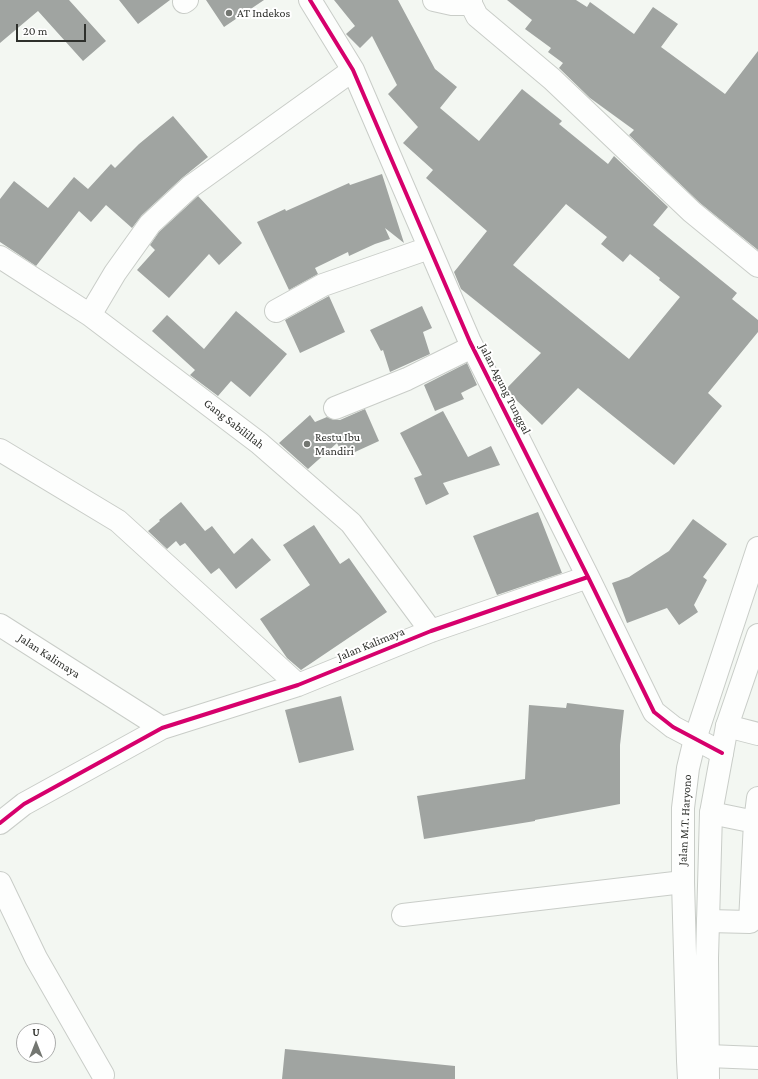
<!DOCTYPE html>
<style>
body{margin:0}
#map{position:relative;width:758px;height:1079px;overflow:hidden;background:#f3f7f2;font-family:"Crimson Pro",serif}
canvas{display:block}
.north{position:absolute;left:16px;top:1023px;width:40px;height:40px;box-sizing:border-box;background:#fff;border:1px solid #abacab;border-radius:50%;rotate:0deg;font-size:11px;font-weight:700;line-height:16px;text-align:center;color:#2e302c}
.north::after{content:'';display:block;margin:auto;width:14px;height:18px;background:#737671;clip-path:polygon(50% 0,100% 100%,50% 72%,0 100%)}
.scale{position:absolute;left:16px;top:24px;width:70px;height:18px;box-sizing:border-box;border:2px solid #2e302c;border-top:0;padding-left:5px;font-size:12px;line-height:14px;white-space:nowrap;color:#2e302c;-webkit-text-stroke:3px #fff;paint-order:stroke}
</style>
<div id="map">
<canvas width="758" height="1079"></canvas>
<div class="north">U</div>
<div class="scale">20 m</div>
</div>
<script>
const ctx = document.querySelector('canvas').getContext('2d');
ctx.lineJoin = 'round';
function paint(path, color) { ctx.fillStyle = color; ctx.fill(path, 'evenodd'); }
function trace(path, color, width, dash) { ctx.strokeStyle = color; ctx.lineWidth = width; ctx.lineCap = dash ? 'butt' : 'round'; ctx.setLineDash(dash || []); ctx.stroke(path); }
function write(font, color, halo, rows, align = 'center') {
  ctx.font = font + ' "Crimson Pro",serif'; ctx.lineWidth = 4; ctx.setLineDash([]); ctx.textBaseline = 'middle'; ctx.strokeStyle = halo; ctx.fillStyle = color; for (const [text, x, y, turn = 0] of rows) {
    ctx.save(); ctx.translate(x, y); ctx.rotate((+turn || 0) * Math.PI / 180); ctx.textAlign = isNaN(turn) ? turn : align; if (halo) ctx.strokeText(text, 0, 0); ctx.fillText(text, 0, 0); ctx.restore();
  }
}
paint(new Path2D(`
 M 0,0 L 69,0 L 106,41 L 83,61 L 38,11 L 0,43 Z
 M 119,0 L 170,0 L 138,24 Z
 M 206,0 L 264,0 L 224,27 Z
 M 334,0 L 398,0 L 435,69 L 457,87 L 440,108 L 479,141 L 522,89 L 562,121 L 559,124 L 608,164 L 614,156 L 668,207 L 653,225 L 737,293 L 732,299 L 758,320 L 758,332 L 708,393 L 722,406 L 674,465 L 578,388 L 542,425 L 510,394 L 507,388 L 541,353 L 461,289 L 454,272 L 487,231 L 426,178 L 433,170 L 403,143 L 418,127 L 388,94 L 397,85 L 372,36 L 360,48 L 346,34 L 355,26 ZM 566,204 L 607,237 L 601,244 L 623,262 L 630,254 L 660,278 L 659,280 L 680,297 L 629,359 L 513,265 Z
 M 507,0 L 576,0 L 587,7 L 590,2 L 634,34 L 653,7 L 678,24 L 661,47 L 725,94 L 758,51 L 758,250 L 700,203 L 629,135 L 634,130 L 590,98 L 559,68 L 563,63 L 548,52 L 551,48 L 525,29 L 532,20 Z
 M 173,116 L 208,157 L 182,178 L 142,215 L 132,228 L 106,205 L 91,222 L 79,211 L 36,266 L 0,242 L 0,199 L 14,181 L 48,208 L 74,177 L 88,189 L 111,164 L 115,168 L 139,144 Z
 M 382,174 L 404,243 L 385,228 L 390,239 L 375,244 L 349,256 L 348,252 L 315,268 L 318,274 L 289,290 L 257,222 L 285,209 L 286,211 L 349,183 L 350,185 Z
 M 198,196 L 242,243 L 219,265 L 209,254 L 169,298 L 137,270 L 155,250 L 150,245 L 159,232 Z
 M 329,296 L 345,332 L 300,353 L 285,320 Z
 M 422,306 L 432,328 L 423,332 L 430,354 L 390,372 L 383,350 L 381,351 L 370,330 Z
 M 236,311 L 287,354 L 250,397 L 231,381 L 218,396 L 190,375 L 195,370 L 152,331 L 167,315 L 204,349 Z
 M 467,363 L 477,385 L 461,393 L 464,399 L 435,411 L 424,385 Z
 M 365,409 L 379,441 L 344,457 L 337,443 L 308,469 L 279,443 L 310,415 L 315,422 L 327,417 L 334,420 L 340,420 Z
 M 443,411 L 468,457 L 491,446 L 500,465 L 443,483 L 449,494 L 426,505 L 414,478 L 422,475 L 400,433 Z
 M 181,502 L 205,531 L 212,526 L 234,554 L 252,538 L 271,560 L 236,589 L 219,568 L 211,574 L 185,543 L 180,546 L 176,541 L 167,549 L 148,531 L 160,521 L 159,520 Z
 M 538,512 L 562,573 L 497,595 L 473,536 Z
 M 693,519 L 727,544 L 703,577 L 707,580 L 694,605 L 698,612 L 679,625 L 667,608 L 627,623 L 612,583 L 629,577 L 669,551 Z
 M 314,525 L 340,564 L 349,558 L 387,612 L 301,670 L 287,658 L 260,619 L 310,585 L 283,545 Z
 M 341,696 L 354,750 L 299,763 L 285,710 Z
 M 567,703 L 624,710 L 620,745 L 620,804 L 535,820 L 535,821 L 424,839 L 417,796 L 525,779 L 529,705 L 566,708 Z
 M 285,1049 L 455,1066 L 455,1079 L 282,1079 Z`), '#a0a4a1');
const minor = new Path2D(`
 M 310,0 L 353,70 L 470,342 L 588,577 L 654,712 L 673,727 L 722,753
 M 434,0 L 452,4 L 471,4
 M 471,0 L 471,4 L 477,16 L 552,79 L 692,212 L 758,266
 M 184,2 L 187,0
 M 0,257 L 90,315 L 259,443 L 351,523 L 431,631
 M 276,311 L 323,285 L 429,248
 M 90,315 L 115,273 L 150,224 L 190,187 L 353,70
 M 335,408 L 407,379 L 472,347
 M 0,450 L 118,521 L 298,685
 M 0,625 L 162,728
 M 727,726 L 758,734
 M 711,813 L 755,822
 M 0,823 L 24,804 L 162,728 L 298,685 L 431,631 L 588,577
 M 0,883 L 36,958 L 103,1075
 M 403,915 L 683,882
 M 708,921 L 750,922 L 755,822 L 758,798
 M 708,1056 L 758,1058`);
const major = new Path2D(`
 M 689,1079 L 688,1061 L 683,882 L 683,808 L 688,768 L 695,739 L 758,548
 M 708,1079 L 707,958 L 711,813 L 727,726 L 758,635`);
trace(minor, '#c9cdc8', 24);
trace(major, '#c9cdc8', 24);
trace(minor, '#fdfefd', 22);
trace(major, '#fdfefd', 22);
trace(new Path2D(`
 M 310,0 L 353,70 L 470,342 L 588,577 L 654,712 L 673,727 L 722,753
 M 0,823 L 24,804 L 162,728 L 298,685 L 431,631 L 588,577`), '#d6006c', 4);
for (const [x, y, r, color] of [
 [229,13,4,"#737671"],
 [307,444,4,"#737671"]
]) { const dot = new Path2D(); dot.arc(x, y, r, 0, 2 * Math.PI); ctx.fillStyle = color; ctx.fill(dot); trace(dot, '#fff', 1.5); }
write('12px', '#2e302c', '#fff', [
 ["AT Indekos",237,13],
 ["Restu Ibu",315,437],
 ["Mandiri",315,451]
], 'left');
write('12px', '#2e302c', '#fff', [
 ["Jalan Agung Tunggal",505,389,63],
 ["Gang Sabilillah",234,424,38],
 ["Jalan Kalimaya",371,644,-22],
 ["Jalan Kalimaya",49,656,33],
 ["Jalan M.T. Haryono",685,820,-87]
]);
</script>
